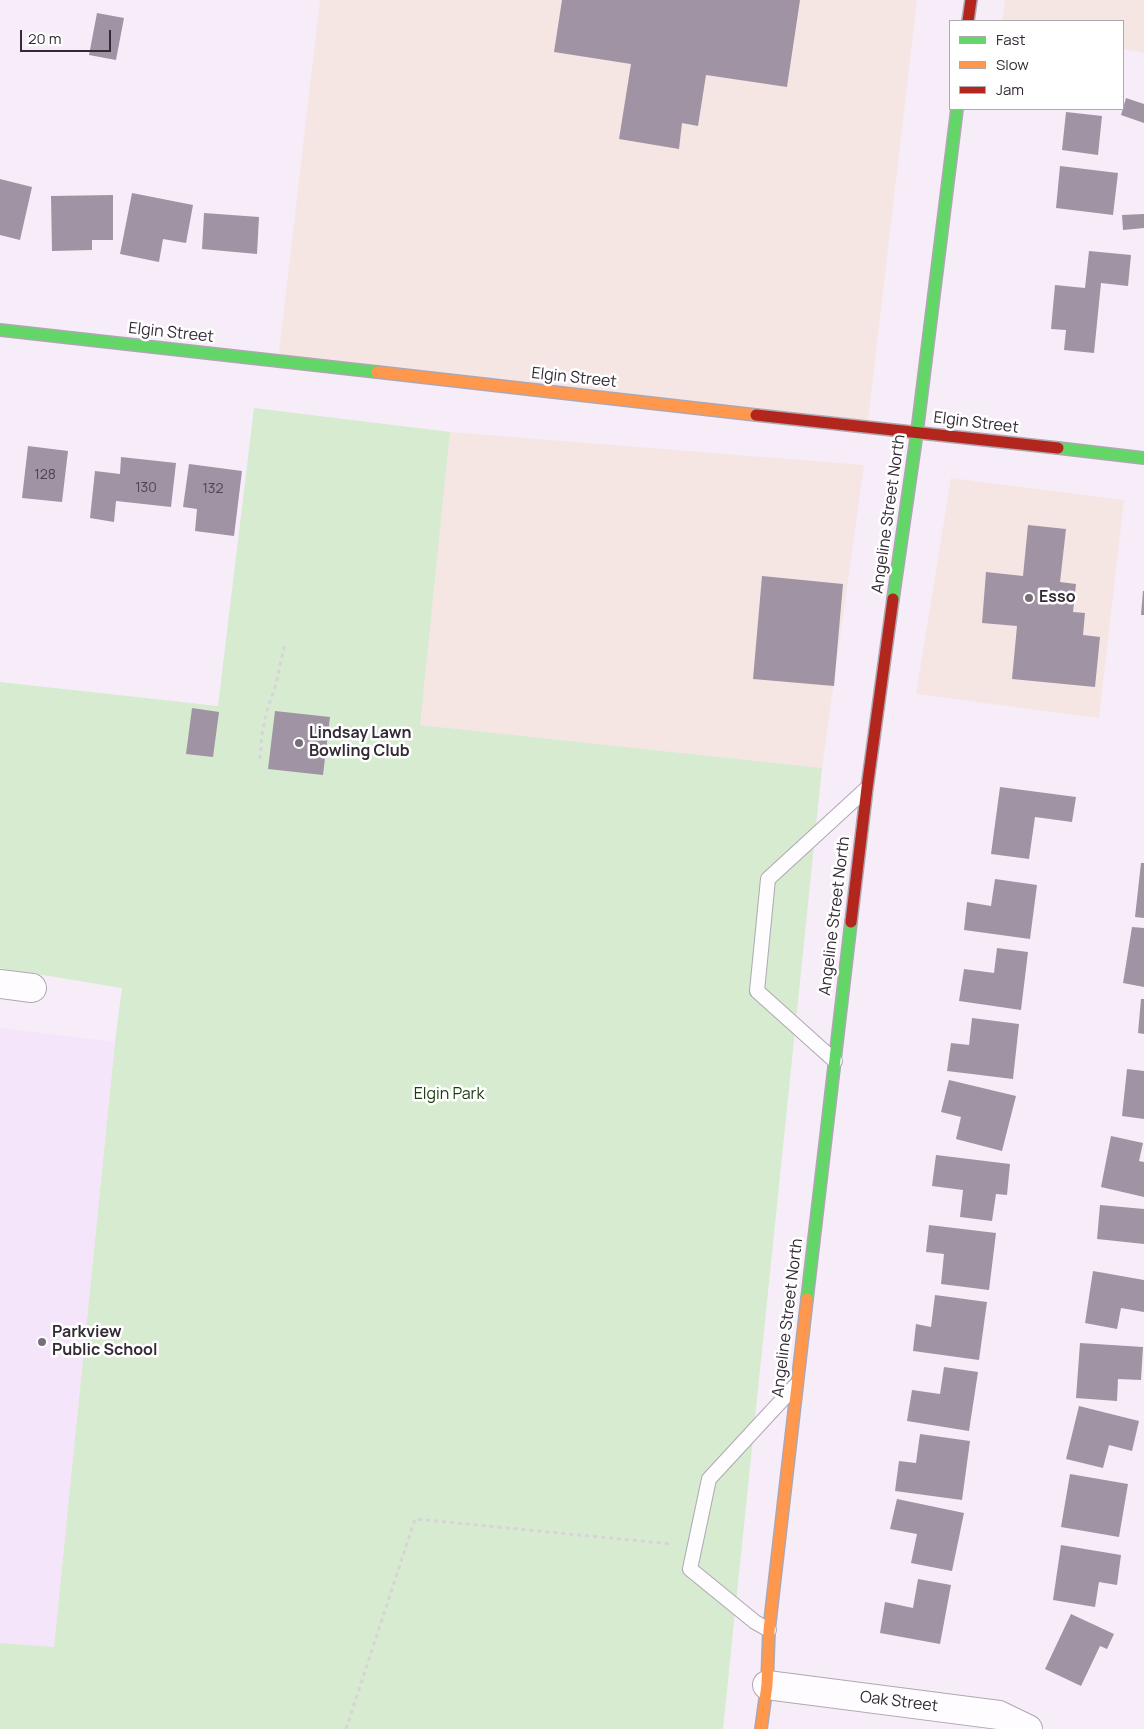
<!DOCTYPE html>
<style>
body{margin:0}
#map{position:relative;width:1144px;height:1729px;overflow:hidden;background:#f6edf9;font-family:Manrope,sans-serif}
canvas{display:block}
.legend{position:absolute;left:949px;top:20px;width:175px;height:90px;box-sizing:border-box;background:#fff;border:1px solid #adaaae;margin:0;padding:6px 9px;list-style:none;font-size:15px;color:#332a35}
.legend li{display:flex;align-items:center;gap:10px;height:25px}
.legend b{width:25px;border:1px solid #adaaae}
.scale{position:absolute;left:20px;top:30px;width:91px;height:22px;box-sizing:border-box;border:2px solid #332a35;border-top:0;padding-left:6px;font-size:15px;line-height:18px;white-space:nowrap;color:#332a35;-webkit-text-stroke:4px #fff;paint-order:stroke}
</style>
<div id="map">
<canvas width="1144" height="1729"></canvas>
<ul class="legend">
<li><b style="height:6px;background:#63d668"></b>Fast</li>
<li><b style="height:6px;background:#ff974d"></b>Slow</li>
<li><b style="height:6px;background:#b3261e"></b>Jam</li>
</ul>
<div class="scale">20 m</div>
</div>
<script>
const ctx = document.querySelector('canvas').getContext('2d');
ctx.lineJoin = 'round';
function paint(path, color) { ctx.fillStyle = color; ctx.fill(path, 'evenodd'); }
function trace(path, color, width, dash) { ctx.strokeStyle = color; ctx.lineWidth = width; ctx.lineCap = dash ? 'butt' : 'round'; ctx.setLineDash(dash || []); ctx.stroke(path); }
function write(font, color, halo, rows, align = 'center') {
  ctx.font = font + ' Manrope,sans-serif'; ctx.lineWidth = 5; ctx.setLineDash([]); ctx.textBaseline = 'middle'; ctx.strokeStyle = halo; ctx.fillStyle = color; for (const [text, x, y, turn = 0] of rows) {
    ctx.save(); ctx.translate(x, y); ctx.rotate((+turn || 0) * Math.PI / 180); ctx.textAlign = isNaN(turn) ? turn : align; if (halo) ctx.strokeText(text, 0, 0); ctx.fillText(text, 0, 0); ctx.restore();
  }
}
paint(new Path2D(`
 M 320,0 L 917,0 L 867,429 L 278,361 Z
 M 1005,0 L 1144,0 L 1144,53 L 1123,49 L 1123,21 L 1002,21 Z
 M 450,432 L 864,465 L 822,768 L 419,725 Z
 M 951,478 L 1124,500 L 1099,718 L 916,694 Z`), '#f5e6e4');
paint(new Path2D(`
 M 0,1028 L 115,1042 L 54,1647 L 0,1643 Z`), '#f5e5fa');
paint(new Path2D(`
 M 254,408 L 450,432 L 420,725 L 822,768 L 723,1729 L 0,1729 L 0,1643 L 54,1647 L 115,1042 L 122,988 L 0,968 L 0,682 L 218,706 Z`), '#d6ebd0');
paint(new Path2D(`
 M 562,0 L 800,0 L 787,87 L 706,75 L 698,126 L 682,123 L 679,149 L 619,139 L 631,64 L 554,52 Z
 M 97,13 L 124,18 L 116,60 L 89,55 Z
 M 1126,98 L 1144,104 L 1144,123 L 1121,115 Z
 M 1066,112 L 1102,116 L 1098,155 L 1062,150 Z
 M 1060,166 L 1118,173 L 1113,215 L 1056,208 Z
 M 0,179 L 32,187 L 20,240 L 0,235 Z
 M 132,193 L 193,205 L 186,243 L 163,239 L 159,262 L 120,254 Z
 M 113,195 L 113,240 L 92,240 L 92,250 L 52,251 L 51,196 Z
 M 204,213 L 259,217 L 257,254 L 202,249 Z
 M 1144,214 L 1144,228 L 1123,230 L 1122,215 Z
 M 1089,251 L 1131,255 L 1128,286 L 1101,283 L 1094,353 L 1064,350 L 1066,330 L 1051,329 L 1055,285 L 1085,288 Z
 M 28,446 L 68,451 L 62,502 L 22,498 Z
 M 121,457 L 176,463 L 171,507 L 116,501 L 114,522 L 90,518 L 95,471 L 120,474 Z
 M 189,464 L 242,471 L 234,536 L 195,531 L 197,509 L 183,507 Z
 M 1028,525 L 1066,529 L 1060,582 L 1076,584 L 1073,612 L 1085,613 L 1083,635 L 1100,637 L 1095,687 L 1012,679 L 1017,626 L 982,623 L 986,572 L 1023,576 Z
 M 762,576 L 843,584 L 834,686 L 753,679 Z
 M 1143,591 L 1144,591 L 1144,615 L 1141,615 Z
 M 192,708 L 219,712 L 213,757 L 186,754 Z
 M 275,711 L 330,717 L 323,775 L 268,769 Z
 M 1000,787 L 1076,797 L 1072,822 L 1035,817 L 1029,859 L 991,854 Z
 M 1141,863 L 1144,863 L 1144,918 L 1135,917 Z
 M 995,879 L 1037,885 L 1030,939 L 964,930 L 967,902 L 991,906 Z
 M 1132,927 L 1144,928 L 1144,987 L 1123,983 Z
 M 997,948 L 1028,952 L 1021,1010 L 959,1001 L 964,969 L 994,973 Z
 M 1141,999 L 1144,999 L 1144,1034 L 1138,1033 Z
 M 972,1018 L 1019,1024 L 1013,1079 L 947,1071 L 951,1043 L 969,1045 Z
 M 1127,1069 L 1144,1071 L 1144,1119 L 1122,1116 Z
 M 949,1080 L 1016,1096 L 1002,1151 L 956,1139 L 961,1117 L 941,1112 Z
 M 1111,1136 L 1143,1143 L 1139,1161 L 1144,1162 L 1144,1197 L 1101,1187 Z
 M 936,1155 L 1010,1164 L 1007,1195 L 996,1194 L 992,1221 L 960,1217 L 963,1190 L 932,1186 Z
 M 1100,1205 L 1144,1209 L 1144,1244 L 1097,1239 Z
 M 929,1225 L 996,1233 L 989,1290 L 941,1284 L 944,1254 L 926,1252 Z
 M 1093,1271 L 1144,1280 L 1144,1312 L 1121,1308 L 1117,1329 L 1085,1323 Z
 M 935,1295 L 987,1302 L 979,1360 L 913,1351 L 916,1324 L 931,1327 Z
 M 1080,1343 L 1143,1347 L 1141,1380 L 1118,1379 L 1117,1401 L 1076,1398 Z
 M 944,1367 L 978,1372 L 969,1431 L 907,1421 L 912,1390 L 940,1394 Z
 M 1079,1406 L 1139,1421 L 1132,1451 L 1109,1445 L 1103,1468 L 1066,1459 Z
 M 920,1434 L 970,1441 L 962,1500 L 895,1491 L 899,1461 L 916,1463 Z
 M 1070,1474 L 1128,1484 L 1119,1537 L 1061,1527 Z
 M 897,1499 L 964,1513 L 952,1571 L 911,1563 L 917,1534 L 890,1529 Z
 M 1061,1545 L 1121,1555 L 1117,1585 L 1099,1582 L 1095,1607 L 1053,1600 Z
 M 918,1579 L 951,1585 L 940,1644 L 880,1633 L 885,1602 L 913,1608 Z
 M 1071,1614 L 1114,1634 L 1107,1649 L 1100,1646 L 1081,1686 L 1045,1669 Z`), '#a093a4');
const lane = new Path2D(`
 M 835,1061 L 757,991 L 768,879 L 865,790
 M 769,1630 L 755,1622 L 690,1569 L 709,1479 L 795,1386`);
const street = new Path2D(`
 M 0,984 L 32,988
 M 767,1685 L 999,1715 L 1028,1729`);
const fast = new Path2D(`
 M 0,330 L 377,372
 M 1058,448 L 1144,458
 M 893,599 L 917,432 L 957,109
 M 807,1299 L 851,922`);
const slow = new Path2D(`
 M 377,372 L 756,415
 M 761,1729 L 767,1685 L 769,1630 L 807,1299`);
const jam = new Path2D(`
 M 968,21 L 971,0
 M 756,415 L 1058,448
 M 851,922 L 867,788 L 893,599`);
trace(lane, '#aea7b1', 16);
trace(street, '#aea7b1', 30);
trace(fast, '#aea7b1', 14);
trace(slow, '#aea7b1', 14);
trace(jam, '#aea7b1', 14);
trace(new Path2D(`
 M 260,759 L 262,734 L 267,710 L 275,688 L 285,643
 M 346,1729 L 415,1519 L 672,1544`), '#d7d4d9', 3, [4, 4]);
trace(lane, '#fefcfe', 14);
trace(street, '#fefcfe', 28);
trace(fast, '#63d668', 11);
trace(slow, '#ff974d', 11);
trace(jam, '#b3261e', 11);
for (const [x, y, r, color] of [
 [1029,598,5,"#776e7a"],
 [299,743,5,"#776e7a"],
 [42,1342,5,"#776e7a"]
]) { const dot = new Path2D(); dot.arc(x, y, r, 0, 2 * Math.PI); ctx.fillStyle = color; ctx.fill(dot); trace(dot, '#fff', 2); }
write('14px', '#4e4451', null, [
 ["128",45,475],
 ["130",146,488],
 ["132",213,489]
]);
write('16px', '#332a35', '#fff', [
 ["Elgin Street",171,333,6],
 ["Elgin Street",574,378,6],
 ["Elgin Street",976,423,7],
 ["Angeline Street North",889,514,-82],
 ["Angeline Street North",835,916,-83],
 ["Angeline Street North",788,1318,-83],
 ["Oak Street",899,1702,7]
]);
write('bold 16px', '#332a35', '#fff', [
 ["Esso",1039,598],
 ["Lindsay Lawn",309,734],
 ["Bowling Club",309,752],
 ["Parkview",52,1333],
 ["Public School",52,1351]
], 'left');
write('16px', '#1a3b0d', '#fff', [
 ["Elgin Park",449,1095]
]);
</script>
